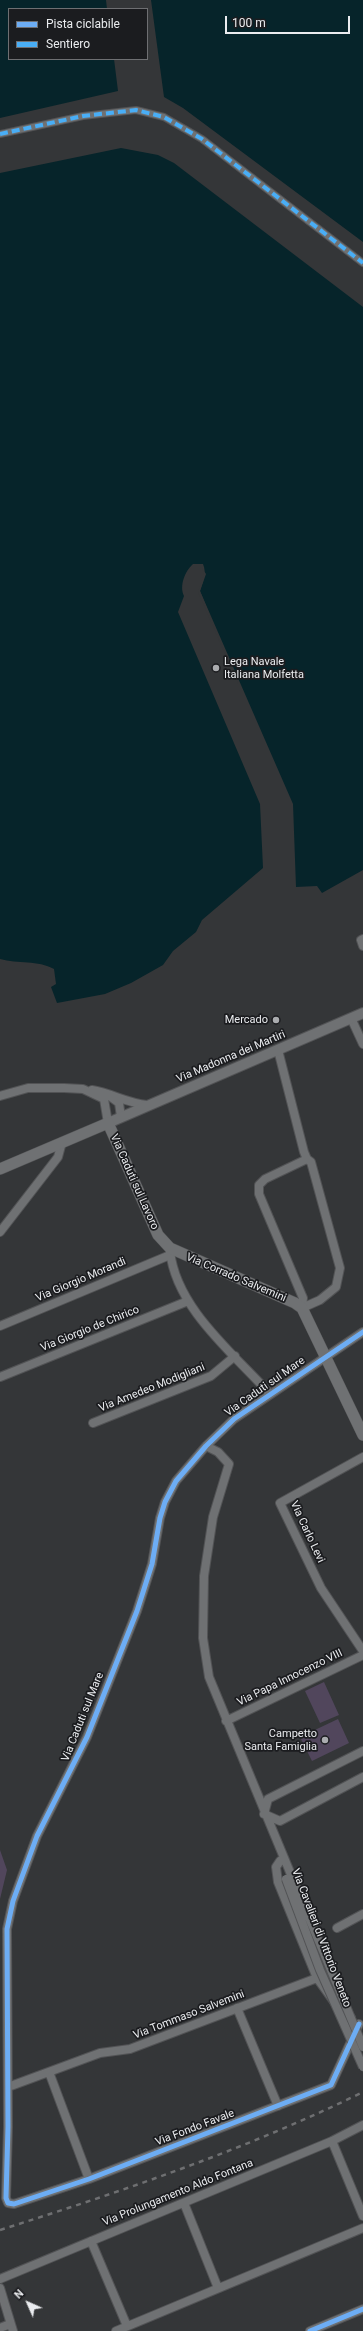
<!DOCTYPE html>
<style>
body{margin:0}
#map{position:relative;width:363px;height:2331px;overflow:hidden;background:#343638;font-family:Roboto,sans-serif}
canvas{display:block}
.legend{position:absolute;left:8px;top:8px;width:140px;height:52px;box-sizing:border-box;background:#1b1c1f;border:1px solid #6e6f72;margin:0;padding:5px 7px;list-style:none;font-size:12px;color:#eaecef}
.legend li{display:flex;align-items:center;gap:8px;height:20px}
.legend b{width:20px;border:1px solid #6e6f72}
.north{position:absolute;left:8px;top:2283px;width:40px;height:40px;-webkit-text-stroke:3px #1b1c1f;paint-order:stroke;rotate:315deg;font-size:11px;font-weight:700;line-height:16px;text-align:center;color:#eaecef}
.north::after{content:'';display:block;margin:auto;width:14px;height:18px;background:#eaecef;clip-path:polygon(50% 0,100% 100%,50% 72%,0 100%)}
.scale{position:absolute;left:225px;top:16px;width:125px;height:18px;box-sizing:border-box;border:2px solid #eaecef;border-top:0;padding-left:5px;font-size:12px;line-height:14px;white-space:nowrap;color:#eaecef;-webkit-text-stroke:3px #1b1c1f;paint-order:stroke}
</style>
<div id="map">
<canvas width="363" height="2331"></canvas>
<ul class="legend">
<li><b style="height:5px;background:#6dadf4"></b>Pista ciclabile</li>
<li><b style="height:5px;background:#49aef6"></b>Sentiero</li>
</ul>
<div class="north">N</div>
<div class="scale">100 m</div>
</div>
<script>
const ctx = document.querySelector('canvas').getContext('2d');
ctx.lineJoin = 'round';
function paint(path, color) { ctx.fillStyle = color; ctx.fill(path, 'evenodd'); }
function trace(path, color, width, dash) { ctx.strokeStyle = color; ctx.lineWidth = width; ctx.lineCap = dash ? 'butt' : 'round'; ctx.setLineDash(dash || []); ctx.stroke(path); }
function write(font, color, halo, rows, align = 'center') {
  ctx.font = font + ' Roboto,sans-serif'; ctx.lineWidth = 3.5; ctx.setLineDash([]); ctx.textBaseline = 'middle'; ctx.strokeStyle = halo; ctx.fillStyle = color; for (const [text, x, y, turn = 0] of rows) {
    ctx.save(); ctx.translate(x, y); ctx.rotate((+turn || 0) * Math.PI / 180); ctx.textAlign = isNaN(turn) ? turn : align; if (halo) ctx.strokeText(text, 0, 0); ctx.fillText(text, 0, 0); ctx.restore();
  }
}
paint(new Path2D(`
 M 324,1682 L 339,1715 L 320,1723 L 305,1691 Z
 M 338,1719 L 349,1743 L 312,1761 L 300,1737 Z
 M 0,1850 L 7,1870 L 0,1899 Z`), '#51465c');
paint(new Path2D(`
 M 0,0 L 106,0 L 107,9 L 9,9 L 9,59 L 114,59 L 118,91 L 0,118 Z
 M 151,0 L 363,0 L 363,242 L 183,108 L 164,97 Z
 M 121,148 L 158,155 L 174,163 L 363,307 L 363,870 L 322,893 L 317,886 L 296,887 L 293,804 L 200,591 C 203,581 207,574 203,564 L 193,564 C 185,571 179,586 184,596 L 178,612 L 260,804 L 263,868 L 202,920 L 196,932 L 173,951 L 163,965 L 131,983 L 105,994 L 57,1003 L 51,987 L 56,984 L 54,969 C 38,960 18,964 0,959 L 0,173 Z`), '#06242a');
paint(new Path2D(`
 M 202,568 L 206,574 L 200,591 L 238,684 L 198,592 L 204,574 Z`), '#343638');
const pedestrian = new Path2D(`
 M 0,134 L 83,116 L 136,110 L 164,117 L 202,139 L 363,263`);
const minor = new Path2D(`
 M 363,939 L 361,940 L 363,946
 M 351,1018 L 363,1044
 M 278,1050 L 304,1152 L 307,1159 L 311,1162 L 340,1268 L 336,1287 L 320,1300 L 302,1308
 M 92,1090 C 111,1093 127,1103 147,1105
 M 0,1096 L 28,1088 L 64,1088 L 83,1089 L 104,1099 L 108,1123
 M 111,1097 L 119,1103 L 121,1117
 M 0,1232 L 58,1157 L 62,1142
 M 170,1251 C 176,1308 233,1353 270,1394
 M 302,1308 L 303,1298 L 259,1194 L 259,1185 L 265,1179 L 307,1159
 M 0,1326 L 170,1255
 M 0,1377 L 188,1301
 M 93,1423 L 211,1376 L 235,1356
 M 206,1446 L 218,1452 L 229,1464 L 213,1517 L 204,1576 L 203,1638 L 209,1677 L 292,1877
 M 363,1457 L 280,1503 L 321,1588 L 363,1651
 M 226,1721 L 363,1655
 M 264,1814 L 268,1799 L 363,1751
 M 264,1814 L 280,1821 L 363,1777
 M 280,1861 L 276,1867 L 278,1882 L 317,1978
 M 337,1928 L 363,1914
 M 237,2008 L 278,2106
 M 359,2024 L 331,2085 L 89,2179 L 14,2204 L 8,2203 L 6,2198 L 8,2127 L 7,1929 L 13,1901 L 37,1836 L 87,1737 L 137,1611 L 152,1564 L 160,1518 L 165,1502 L 176,1481 L 206,1446 L 234,1419 L 363,1332
 M 49,2072 L 89,2179
 M 8,2087 L 100,2053 L 130,2049 L 317,1978 L 335,2003 L 351,2018
 M 332,2141 L 363,2216
 M 184,2203 L 218,2288
 M 91,2241 L 127,2326
 M 0,2279 L 332,2141 L 363,2125
 M 0,2288 L 13,2331
 M 0,2328 L 10,2324
 M 116,2331 L 363,2228
 M 310,2331 L 363,2309`);
const tertiary = new Path2D(`
 M 108,1123 L 363,1013`);
const secondary = new Path2D(`
 M 0,1169 L 108,1123 L 158,1235 L 170,1248 L 295,1303 L 302,1308 L 363,1435`);
trace(pedestrian, '#525355', 8);
trace(minor, '#525355', 10);
trace(tertiary, '#525355', 12);
trace(secondary, '#525355', 12);
trace(pedestrian, '#6f7173', 6);
trace(minor, '#6f7173', 8);
trace(tertiary, '#6f7173', 10);
trace(secondary, '#6f7173', 11);
trace(new Path2D(`
 M 0,2230 C 123,2191 247,2149 363,2092`), '#6e6f71', 2.5, [5, 5]);
const minorBridge = new Path2D(`
 M 292,1877 L 363,2047
 M 286,1879 L 320,1970 L 363,2067`);
trace(minorBridge, '#525355', 10, []);
trace(minorBridge, '#6f7173', 8);
trace(new Path2D(`
 M 0,134 L 83,116 L 136,110 L 164,117 L 202,139 L 363,263`), '#49aef6', 4, [8, 4]);
trace(new Path2D(`
 M 359,2024 L 331,2085 L 89,2179 L 14,2204 L 8,2203 L 6,2198 L 8,2127 L 7,1929 L 13,1901 L 37,1836 L 87,1737 L 137,1611 L 152,1564 L 160,1518 L 165,1502 L 176,1481 L 206,1446 L 234,1419 L 363,1332
 M 310,2331 L 363,2309`), '#6dadf4', 5);
for (const [x, y, r, color] of [
 [216,668,4,"#aaacaf"],
 [276,1020,4,"#aaacaf"],
 [325,1740,4,"#aaacaf"]
]) { const dot = new Path2D(); dot.arc(x, y, r, 0, 2 * Math.PI); ctx.fillStyle = color; ctx.fill(dot); trace(dot, '#1b1c1f', 1.5); }
write('11px', '#eaecef', '#1b1c1f', [
 ["Lega Navale",224,662,"left"],
 ["Italiana Molfetta",224,675,"left"],
 ["Mercado",268,1020],
 ["Campetto",317,1734],
 ["Santa Famiglia",317,1747]
], 'right');
write('11px', '#eaecef', '#1b1c1f', [
 ["Via Madonna dei Martiri",231,1057,-23],
 ["Via Caduti sul Lavoro",134,1182,66],
 ["Via Corrado Salvemini",236,1278,23],
 ["Via Giorgio Morandi",81,1280,-23],
 ["Via Giorgio de Chirico",90,1329,-22],
 ["Via Caduti sul Mare",265,1387,-35],
 ["Via Amedeo Modigliani",152,1388,-22],
 ["Via Carlo Levi",307,1532,65],
 ["Via Papa Innocenzo VIII",290,1678,-26],
 ["Via Caduti sul Mare",83,1717,-68],
 ["Via Cavalieri di Vittorio Veneto",321,1938,69],
 ["Via Tommaso Salvemini",189,2015,-21],
 ["Via Fondo Favale",195,2128,-21],
 ["Via Prolungamento Aldo Fontana",178,2193,-22]
]);
</script>
